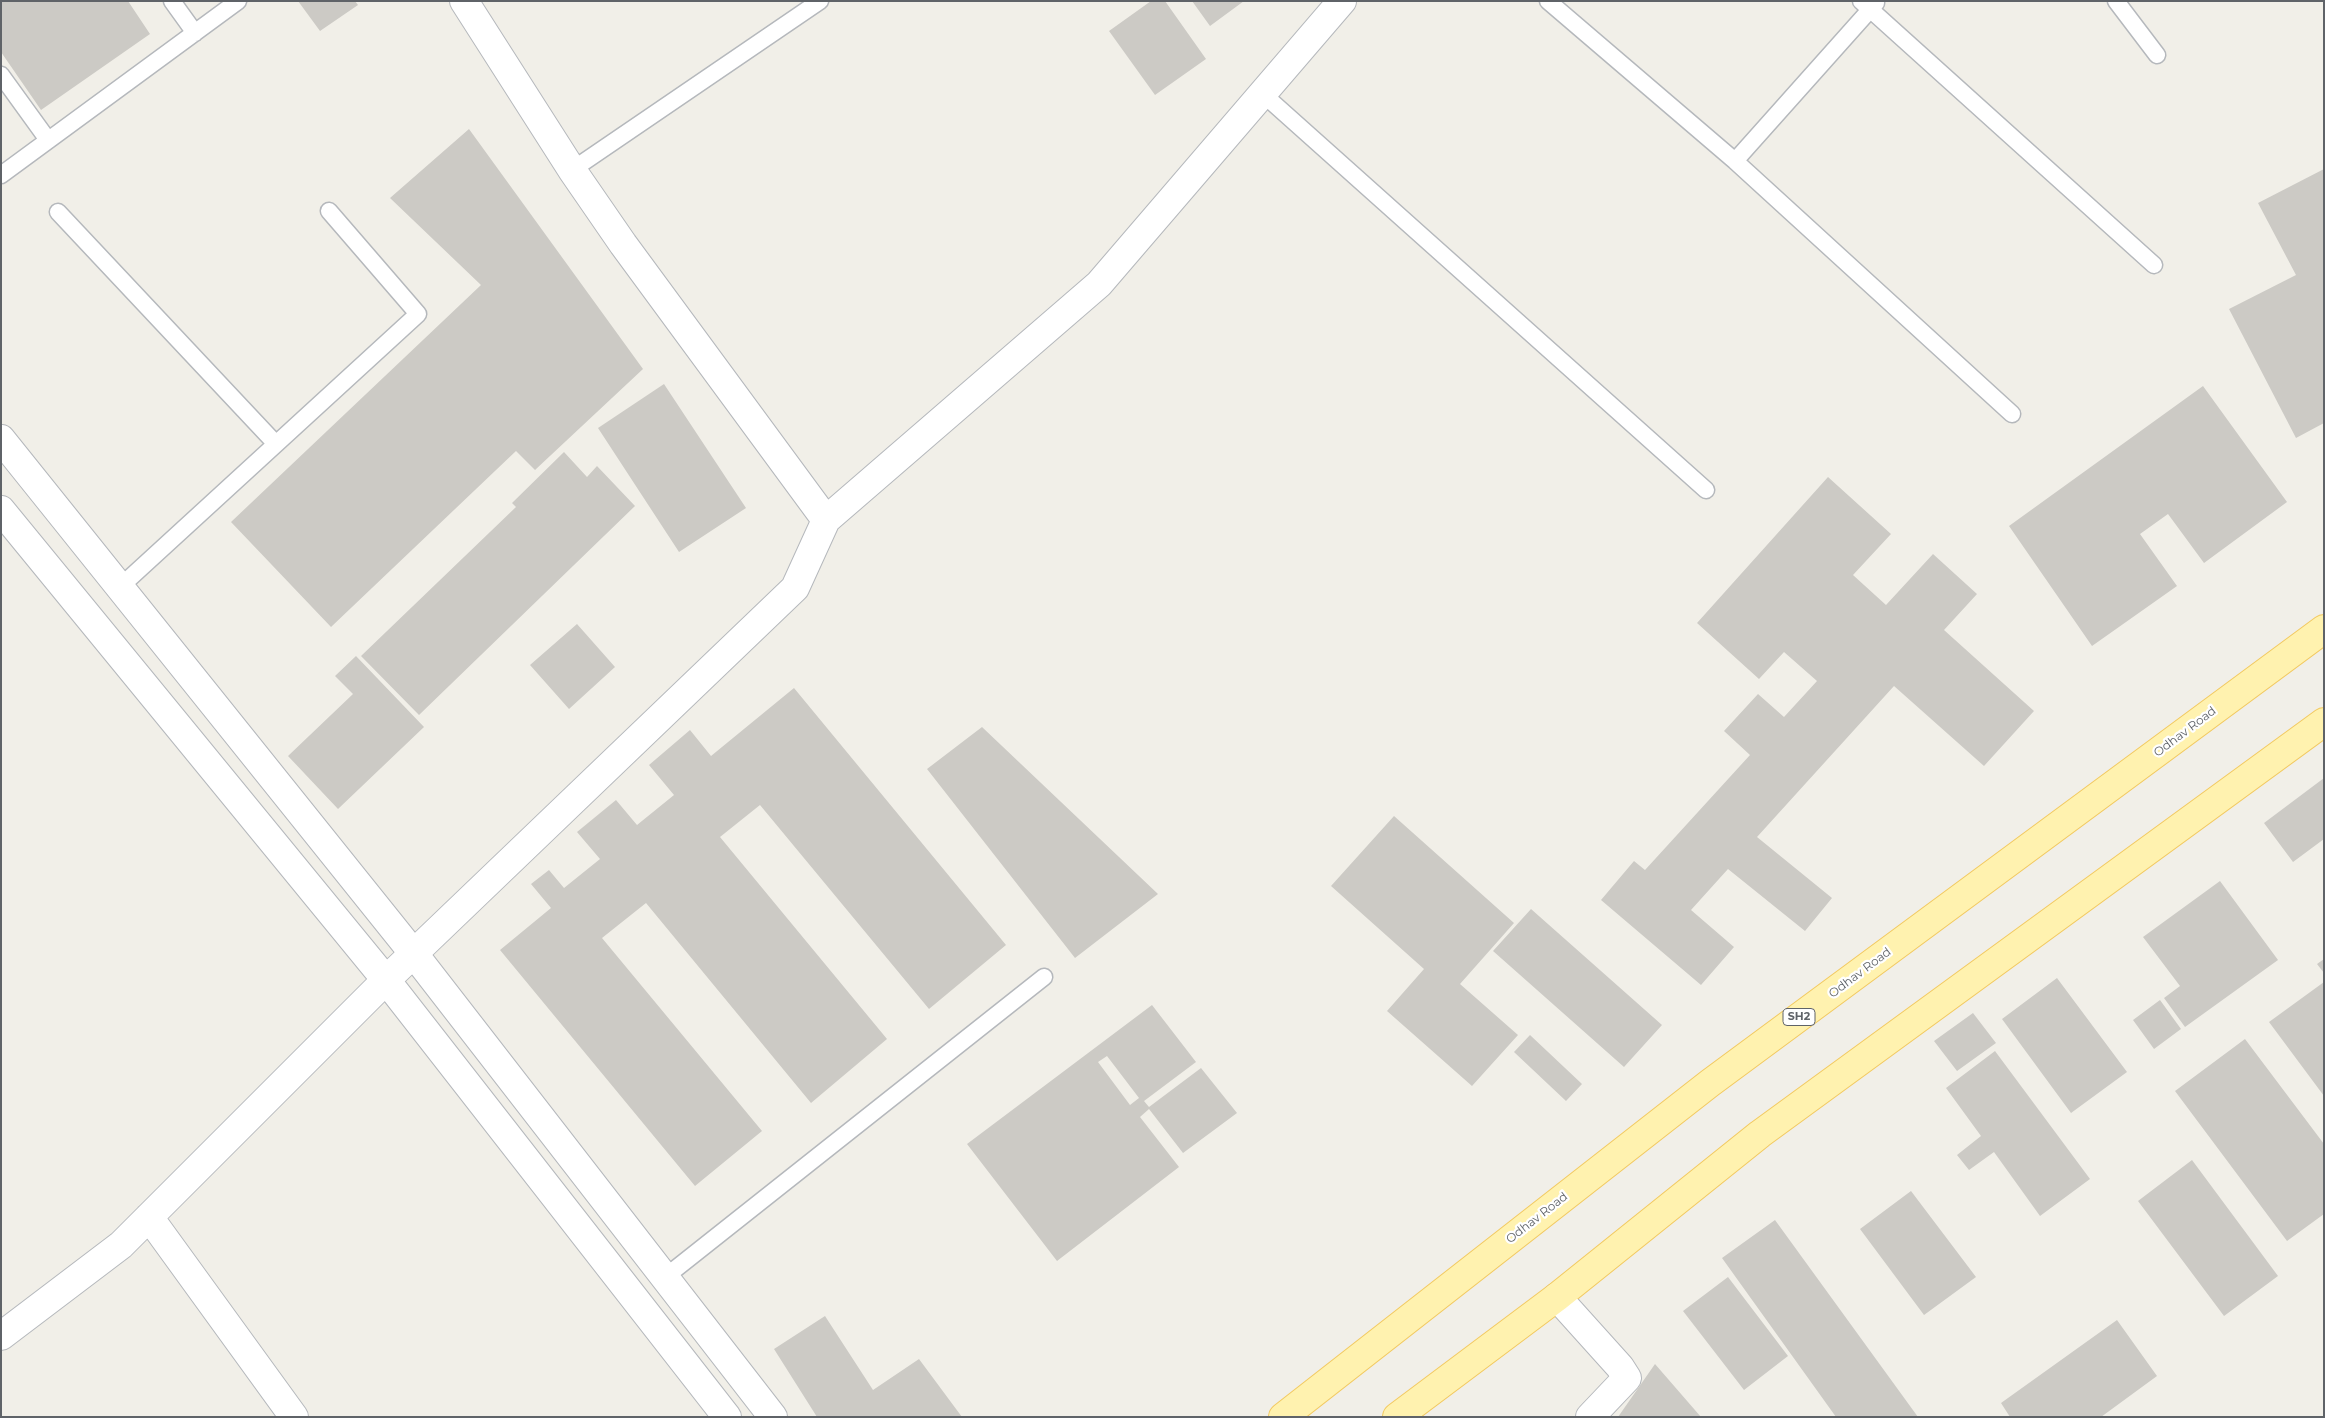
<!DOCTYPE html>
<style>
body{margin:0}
#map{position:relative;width:2325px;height:1418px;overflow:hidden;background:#f1efe8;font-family:Montserrat,sans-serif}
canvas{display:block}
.frame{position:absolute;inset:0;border:2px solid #5f6368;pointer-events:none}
</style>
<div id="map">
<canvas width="2325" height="1418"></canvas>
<div class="frame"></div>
</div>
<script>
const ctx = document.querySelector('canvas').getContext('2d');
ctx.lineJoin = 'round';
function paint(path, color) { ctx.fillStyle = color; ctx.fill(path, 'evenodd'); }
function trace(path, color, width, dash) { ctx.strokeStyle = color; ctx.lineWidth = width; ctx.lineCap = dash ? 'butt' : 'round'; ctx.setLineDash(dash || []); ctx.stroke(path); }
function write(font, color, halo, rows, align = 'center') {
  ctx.font = font + ' Montserrat,sans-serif'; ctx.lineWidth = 4.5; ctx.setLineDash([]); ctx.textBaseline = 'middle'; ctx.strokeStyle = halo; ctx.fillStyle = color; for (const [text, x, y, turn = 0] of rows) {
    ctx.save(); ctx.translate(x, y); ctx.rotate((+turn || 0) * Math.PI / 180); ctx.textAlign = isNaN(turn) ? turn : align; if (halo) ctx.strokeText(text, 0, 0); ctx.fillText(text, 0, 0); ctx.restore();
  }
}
paint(new Path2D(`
 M 1,1 L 128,1 L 150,34 L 41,110 L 1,52 Z
 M 298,1 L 355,1 L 358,5 L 320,31 Z
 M 1151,1 L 1165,1 L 1206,59 L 1155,95 L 1109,31 Z
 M 1192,1 L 1244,1 L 1210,26 Z
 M 469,129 L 643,369 L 535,470 L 516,451 L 331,627 L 231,522 L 481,285 L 390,198 Z
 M 2324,169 L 2324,423 L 2296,438 L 2229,309 L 2296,275 L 2258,203 Z
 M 664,384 L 746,508 L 679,552 L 598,428 Z
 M 2203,386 L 2287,502 L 2204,563 L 2168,514 L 2140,534 L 2177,586 L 2092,646 L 2009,526 Z
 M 564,452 L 587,477 L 597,466 L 635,506 L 419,715 L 361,656 L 516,507 L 512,503 Z
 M 1828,477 L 1891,534 L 1853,575 L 1886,605 L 1933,554 L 1977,594 L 1944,630 L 2034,711 L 1984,766 L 1894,686 L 1757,837 L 1832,898 L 1805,931 L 1728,869 L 1691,910 L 1734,947 L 1701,985 L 1601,900 L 1634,861 L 1645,870 L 1750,755 L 1724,731 L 1758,694 L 1784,717 L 1817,681 L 1784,652 L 1759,679 L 1697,623 Z
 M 577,624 L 615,667 L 569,709 L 530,665 Z
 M 356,656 L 424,727 L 338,809 L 288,756 L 353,694 L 335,676 Z
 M 794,688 L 1006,945 L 929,1009 L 760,805 L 720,837 L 887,1039 L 811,1103 L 646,903 L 602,938 L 762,1131 L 695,1186 L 500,950 L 551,908 L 531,884 L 549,870 L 564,888 L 600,859 L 577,832 L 616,800 L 637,825 L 674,795 L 649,765 L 690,730 L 711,756 Z
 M 982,727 L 1158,894 L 1075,958 L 927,769 Z
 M 2324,778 L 2324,839 L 2293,862 L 2264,823 Z
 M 1394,816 L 1514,923 L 1460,984 L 1518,1035 L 1472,1086 L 1387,1011 L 1424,969 L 1331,886 Z
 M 2220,881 L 2278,960 L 2185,1027 L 2164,998 L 2180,986 L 2143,937 Z
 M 1531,909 L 1662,1025 L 1624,1067 L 1493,951 Z
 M 2324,959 L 2324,973 L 2317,964 Z
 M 2057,978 L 2127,1072 L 2071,1113 L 2002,1019 Z
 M 2324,982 L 2324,1096 L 2269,1022 Z
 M 2160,1000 L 2181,1029 L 2154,1049 L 2133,1020 Z
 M 1152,1005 L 1196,1062 L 1144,1101 L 1149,1107 L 1201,1068 L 1237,1113 L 1183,1153 L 1149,1109 L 1140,1117 L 1179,1167 L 1057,1261 L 967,1144 ZM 1107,1056 L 1139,1098 L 1130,1105 L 1098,1062 Z
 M 1973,1013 L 1996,1043 L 1957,1071 L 1934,1041 Z
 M 1530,1035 L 1582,1084 L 1566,1101 L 1514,1052 Z
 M 2245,1039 L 2324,1144 L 2324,1214 L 2287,1241 L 2175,1091 Z
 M 1995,1051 L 2090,1179 L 2040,1216 L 1994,1152 L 1969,1170 L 1957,1155 L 1981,1136 L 1946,1088 Z
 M 2192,1160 L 2278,1276 L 2224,1316 L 2138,1201 Z
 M 1911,1191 L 1976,1277 L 1924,1315 L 1860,1229 Z
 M 1775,1220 L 1918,1417 L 1836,1417 L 1722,1258 Z
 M 1728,1277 L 1788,1356 L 1744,1390 L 1683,1311 Z
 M 825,1316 L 873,1390 L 919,1359 L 962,1417 L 817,1417 L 774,1349 Z
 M 2117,1320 L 2157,1376 L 2101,1417 L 2010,1417 L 2001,1403 Z
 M 1655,1364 L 1701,1417 L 1618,1417 Z`), '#cccac5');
const service = new Path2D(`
 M 172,1 L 195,33
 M 1548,1 L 1735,161 L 2012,414
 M 1861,1 L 2154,265
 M 2116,1 L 2157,55
 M 1,75 L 48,140
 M 1263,94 L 1706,490
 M 1735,161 L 1876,3
 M 572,170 L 820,1
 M 1,175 L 238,1
 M 58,212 L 276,444
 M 120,587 L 418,314 L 329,211
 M 664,1278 L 1044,977`);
const minor = new Path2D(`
 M 464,1 L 572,170 L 623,244 L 826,520
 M 149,1217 L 294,1417
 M 1557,1297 L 1620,1367 L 1627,1378 L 1590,1417
 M 1,1336 L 121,1245 L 386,980 L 795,588 L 826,520 L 1099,284 L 1342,1`);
const tertiary = new Path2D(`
 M 1,439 L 414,954 L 773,1417
 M 1,510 L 386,980 L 727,1417`);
const primary = new Path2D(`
 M 1283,1417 L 1710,1083 L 2324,629
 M 1397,1417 L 1557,1297 L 1760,1134 L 2324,722`);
trace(service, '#b5b8bc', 19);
trace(minor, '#b5b8bc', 30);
trace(tertiary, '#b5b8bc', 30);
trace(primary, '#f2c960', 30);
trace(service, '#fff', 16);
trace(minor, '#fff', 28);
trace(tertiary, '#fff', 28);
trace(primary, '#fff2af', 28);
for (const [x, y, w] of [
 [1799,1017,32]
]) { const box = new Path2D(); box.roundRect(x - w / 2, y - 8.5, w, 17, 4); ctx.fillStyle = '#fff'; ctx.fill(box); trace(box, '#5f6368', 1); }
write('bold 11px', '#5f6368', null, [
 ["SH2",1799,1017]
]);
write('12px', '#5f6368', '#fff', [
 ["Odhav Road",2185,732,-37],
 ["Odhav Road",1860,973,-37],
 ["Odhav Road",1537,1218,-38]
]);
</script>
